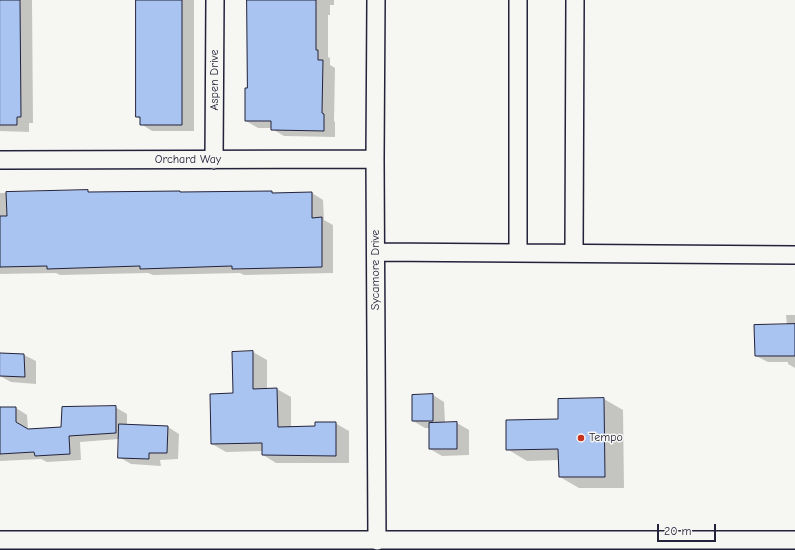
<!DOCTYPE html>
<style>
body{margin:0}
#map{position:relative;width:795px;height:550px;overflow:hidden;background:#f6f6f2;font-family:"Comic Neue",sans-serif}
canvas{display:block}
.scale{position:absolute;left:657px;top:524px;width:59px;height:18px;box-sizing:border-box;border:2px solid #22223b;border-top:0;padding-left:5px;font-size:12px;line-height:14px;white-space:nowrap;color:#22223b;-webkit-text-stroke:3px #f6f6f2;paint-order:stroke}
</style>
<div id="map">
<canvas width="795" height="550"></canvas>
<div class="scale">20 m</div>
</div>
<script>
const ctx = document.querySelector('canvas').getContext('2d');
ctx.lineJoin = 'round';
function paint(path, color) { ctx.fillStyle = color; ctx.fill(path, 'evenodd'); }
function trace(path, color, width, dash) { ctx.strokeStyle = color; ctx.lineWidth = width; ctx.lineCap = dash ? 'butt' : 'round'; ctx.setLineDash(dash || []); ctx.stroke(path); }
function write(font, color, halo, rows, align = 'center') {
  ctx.font = font + ' "Comic Neue",sans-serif'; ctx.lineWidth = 3; ctx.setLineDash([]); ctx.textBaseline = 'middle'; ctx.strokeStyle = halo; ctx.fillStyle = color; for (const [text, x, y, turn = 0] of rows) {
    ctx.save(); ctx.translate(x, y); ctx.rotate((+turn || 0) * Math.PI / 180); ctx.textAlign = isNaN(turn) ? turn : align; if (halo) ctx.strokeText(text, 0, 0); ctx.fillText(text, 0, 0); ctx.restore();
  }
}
paint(new Path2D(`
 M 0,0 L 32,0 L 33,123 L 29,123 L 29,132 L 0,131 Z
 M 137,0 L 194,0 L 194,131 L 152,131 L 141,124 L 141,119 L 137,117 Z
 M 249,0 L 334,0 L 334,5 L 330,5 L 330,15 L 328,15 L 328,57 L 330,58 L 330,65 L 335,68 L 334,121 L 335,122 L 335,137 L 284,136 L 272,129 L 272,128 L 258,128 L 246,121 L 248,89 Z
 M 87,191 L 90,193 L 180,192 L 183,193 L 272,192 L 275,194 L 312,193 L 323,200 L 324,220 L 333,225 L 333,273 L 244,275 L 240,273 L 153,275 L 148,273 L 60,275 L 56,273 L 0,274 L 0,193 Z
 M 786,315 L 795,315 L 795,368 L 788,364 L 788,362 L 768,362 L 756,356 L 787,325 Z
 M 253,352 L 267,360 L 267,389 L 277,389 L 291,397 L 291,428 L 316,427 L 335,423 L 349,431 L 349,463 L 276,463 L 263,455 L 263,451 L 226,452 L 212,444 Z
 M 0,354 L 24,355 L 36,361 L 36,384 L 11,382 L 0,376 Z
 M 433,395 L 444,402 L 445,423 L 457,423 L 469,430 L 469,455 L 442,456 L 430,449 L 430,428 L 425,428 L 413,421 Z
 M 604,399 L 623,410 L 624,488 L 579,488 L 560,477 L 559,460 L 527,461 L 507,449 L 559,420 Z
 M 115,407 L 127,414 L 127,425 L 168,427 L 179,434 L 178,459 L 160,460 L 161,466 L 131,464 L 119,457 L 119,439 L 80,442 L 81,460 L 47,462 L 41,459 L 0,461 L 0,408 L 16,408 L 27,415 L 28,429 L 62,428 Z`), '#0003');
const building = new Path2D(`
 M 0,0 L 20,0 L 21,117 L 17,117 L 17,125 L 0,125 Z
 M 136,0 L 182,0 L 182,125 L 140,125 L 140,117 L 136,117 Z
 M 247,0 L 316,0 L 316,50 L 318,50 L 318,60 L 323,60 L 322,113 L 324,114 L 324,131 L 271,130 L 271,121 L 245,121 L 245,88 L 247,88 Z
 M 88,190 L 88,192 L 180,191 L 180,192 L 272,191 L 272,193 L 312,192 L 312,218 L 322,217 L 322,267 L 232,269 L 232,266 L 140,269 L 140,266 L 47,269 L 47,266 L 0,267 L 0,216 L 7,216 L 6,192 Z
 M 795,324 L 795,356 L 755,356 L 754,325 Z
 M 253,351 L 253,389 L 277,388 L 278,427 L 315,426 L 315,422 L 336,422 L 336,456 L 262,455 L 262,443 L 211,444 L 210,394 L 233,393 L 232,352 Z
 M 0,353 L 24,354 L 25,377 L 0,376 Z
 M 433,394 L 433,421 L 412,421 L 412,395 Z
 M 604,398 L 605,477 L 559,477 L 558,449 L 506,450 L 506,420 L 558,419 L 558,399 Z
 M 116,406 L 116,433 L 69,436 L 70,454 L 35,456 L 34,452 L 0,454 L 0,407 L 16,407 L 16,422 L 28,429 L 61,427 L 62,407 Z
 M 457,422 L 457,449 L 429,449 L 429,423 Z
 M 119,424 L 168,426 L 167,453 L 149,453 L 149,459 L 118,458 Z`);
paint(building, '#a9c4f1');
trace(building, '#22223b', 1);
const street = new Path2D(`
 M 376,0 L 375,159 L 377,541
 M 518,0 L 518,253
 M 0,160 L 375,159
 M 214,160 L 215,0
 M 376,252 L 795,255
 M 574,253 L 575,0
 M 0,540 L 795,540`);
trace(street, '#22223b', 20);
trace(street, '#f6f6f2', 17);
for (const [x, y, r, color] of [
 [581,438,4,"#c8321e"]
]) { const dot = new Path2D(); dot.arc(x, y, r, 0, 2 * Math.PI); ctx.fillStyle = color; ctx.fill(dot); trace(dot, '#f6f6f2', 1.5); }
write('12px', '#22223b', '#f6f6f2', [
 ["Aspen Drive",215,80,-90],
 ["Orchard Way",188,160],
 ["Sycamore Drive",376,270,-90]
]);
write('12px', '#22223b', '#f6f6f2', [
 ["Tempo",589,438]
], 'left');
</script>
